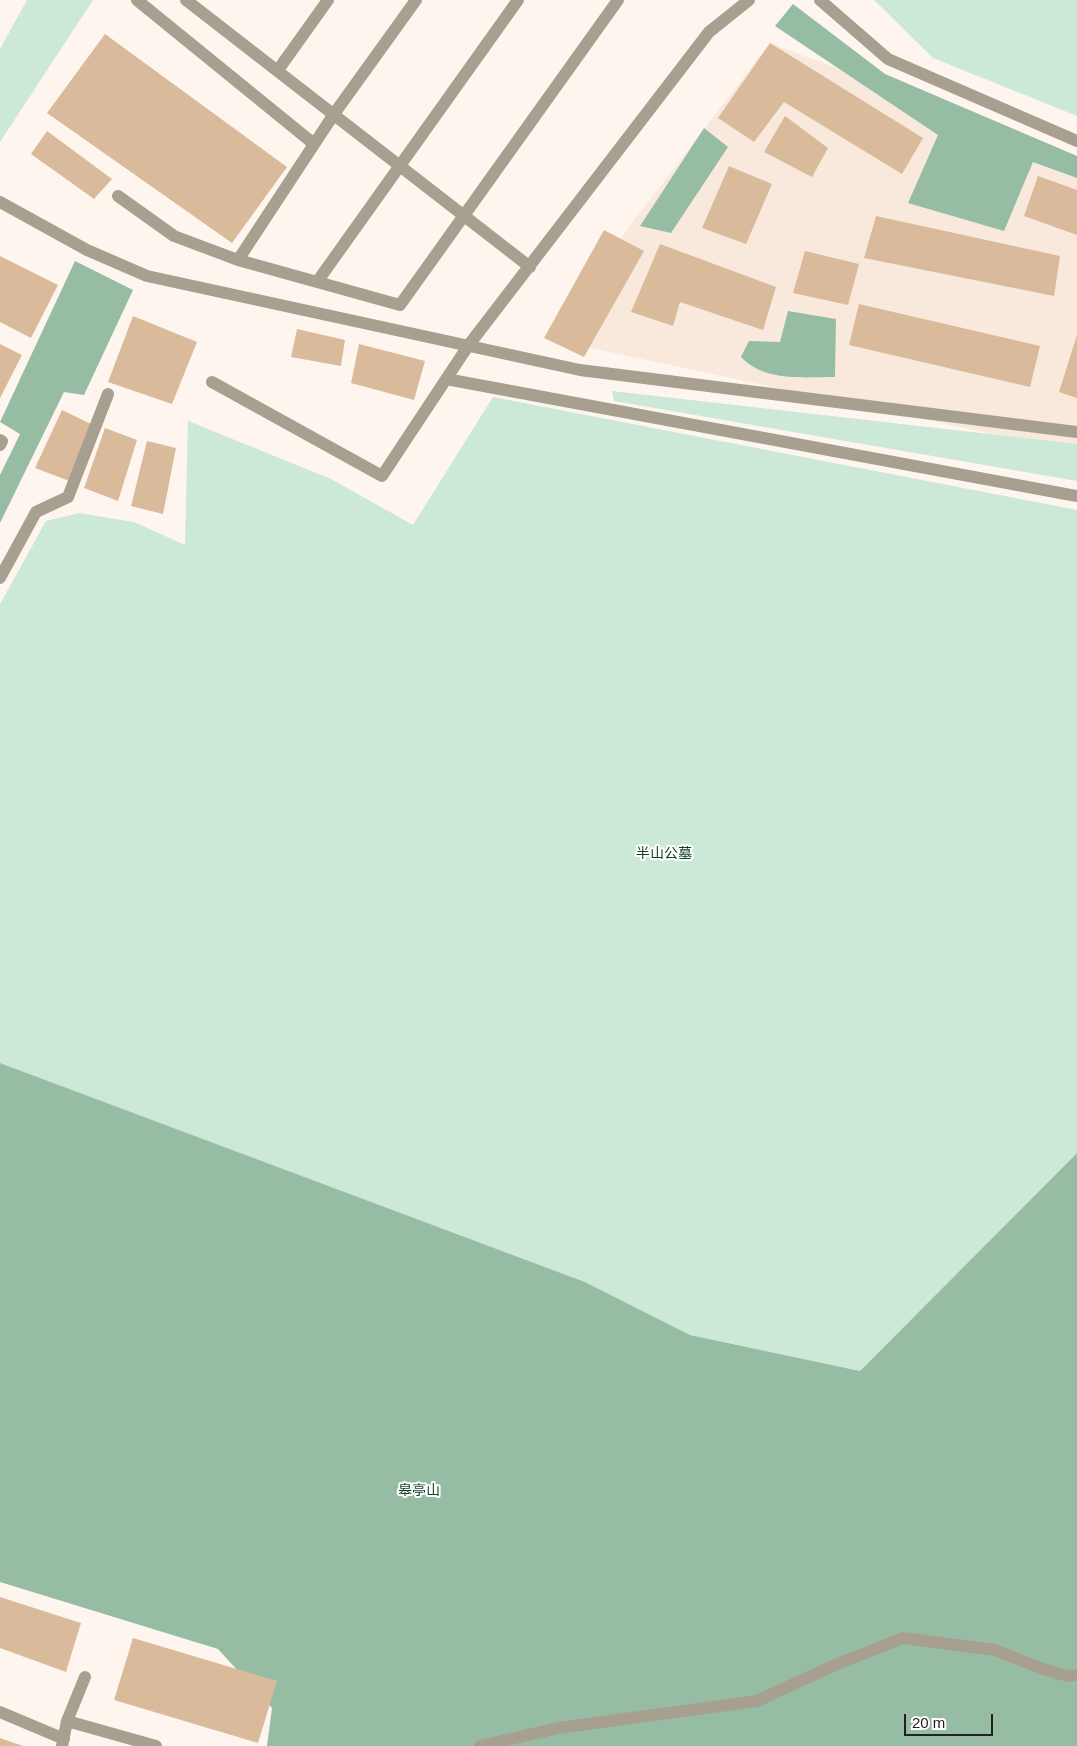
<!DOCTYPE html>
<meta charset="utf-8">
<style>
body{margin:0}
#map{position:relative;width:1077px;height:1746px;overflow:hidden;background:#fef5ee;font-family:Arial,sans-serif}
canvas{display:block}
.scale{position:absolute;left:904px;top:1714px;width:89px;height:22px;box-sizing:border-box;border:2px solid #23201d;border-top:0;padding-left:6px;font-size:15px;line-height:18px;white-space:nowrap;color:#23201d;-webkit-text-stroke:4px #fff;paint-order:stroke}
</style>
<div id="map">
<canvas width="1077" height="1746"></canvas>
<div class="scale">20 m</div>
</div>
<script>
const ctx = document.querySelector('canvas').getContext('2d');
ctx.lineJoin = 'round';
function paint(path, color) { ctx.fillStyle = color; ctx.fill(path, 'evenodd'); }
function trace(path, color, width, dash) { ctx.strokeStyle = color; ctx.lineWidth = width; ctx.lineCap = dash ? 'butt' : 'round'; ctx.setLineDash(dash || []); ctx.stroke(path); }
function write(font, color, halo, rows, align = 'center') {
  ctx.font = font + ' Arial,"Noto Sans SC",sans-serif'; ctx.lineWidth = 4; ctx.setLineDash([]); ctx.textBaseline = 'middle'; ctx.strokeStyle = halo; ctx.fillStyle = color; for (const [text, x, y, turn = 0] of rows) {
    ctx.save(); ctx.translate(x, y); ctx.rotate((+turn || 0) * Math.PI / 180); ctx.textAlign = isNaN(turn) ? turn : align; if (halo) ctx.strokeText(text, 0, 0); ctx.fillText(text, 0, 0); ctx.restore();
  }
}
paint(new Path2D(`
 M 770,43 L 1077,158 L 1077,452 L 544,338 Z`), '#f8e9dc');
paint(new Path2D(`
 M 27,0 L 93,0 L 0,142 L 0,49 Z
 M 874,0 L 1077,0 L 1077,116 L 933,58 Z
 M 612,391 L 1077,444 L 1077,481 L 614,401 Z
 M 493,397 L 1077,510 L 1077,1153 L 860,1371 L 690,1335 L 585,1282 L 0,1063 L 0,604 L 46,521 L 79,513 L 134,522 L 185,545 L 188,421 L 331,479 L 413,525 Z`), '#cbe9d6');
paint(new Path2D(`
 M 793,4 L 885,74 L 1077,156 L 1077,178 L 1033,162 L 1004,231 L 908,203 L 938,135 L 775,26 Z
 M 704,128 L 728,147 L 671,233 L 640,226 Z
 M 75,261 L 133,290 L 84,395 L 64,392 L 0,523 L 0,475 L 20,434 L 0,422 Z
 M 788,311 L 836,319 L 835,377 C 803,377 765,382 741,357 L 749,341 L 780,342 Z
 M 0,1063 L 585,1282 L 690,1335 L 860,1371 L 1077,1153 L 1077,1746 L 267,1746 L 272,1708 L 218,1649 L 0,1582 Z`), '#96bda4');
paint(new Path2D(`
 M 105,34 L 287,167 L 232,243 L 47,113 Z
 M 770,43 L 923,138 L 902,174 L 784,102 L 754,142 L 718,118 Z
 M 785,116 L 828,148 L 812,177 L 764,152 Z
 M 47,131 L 112,179 L 94,199 L 31,154 Z
 M 729,166 L 772,184 L 746,244 L 702,228 Z
 M 1038,176 L 1077,190 L 1077,235 L 1024,216 Z
 M 876,216 L 1060,256 L 1054,296 L 864,258 Z
 M 604,230 L 644,251 L 584,357 L 544,338 Z
 M 660,244 L 776,287 L 763,330 L 680,302 L 673,326 L 631,312 Z
 M 805,251 L 859,264 L 848,305 L 793,293 Z
 M 0,256 L 58,285 L 31,338 L 0,322 Z
 M 859,304 L 1040,346 L 1030,387 L 849,345 Z
 M 133,316 L 197,342 L 172,404 L 108,382 Z
 M 297,329 L 345,340 L 341,366 L 291,357 Z
 M 1077,335 L 1077,398 L 1059,392 Z
 M 0,344 L 22,355 L 0,398 Z
 M 359,344 L 425,361 L 414,400 L 351,383 Z
 M 62,410 L 93,425 L 72,482 L 35,468 Z
 M 105,428 L 137,440 L 118,501 L 84,488 Z
 M 147,441 L 176,448 L 163,514 L 131,506 Z
 M 0,1597 L 81,1623 L 66,1672 L 0,1648 Z
 M 133,1638 L 277,1681 L 258,1743 L 114,1700 Z
 M 0,1738 L 23,1746 L 0,1746 Z`), '#d9bb9c');
trace(new Path2D(`
 M 137,0 L 314,144
 M 186,0 L 530,267
 M 820,0 L 888,59 L 1077,141
 M 278,70 L 328,0
 M 118,196 L 174,236 L 238,260 L 400,305 L 618,0
 M 0,202 L 87,250 L 147,276 L 580,370 L 1077,432
 M 238,260 L 334,114 L 416,0
 M 317,282 L 518,0
 M 446,379 L 1077,496
 M 212,382 L 382,476 L 468,346 L 709,32 L 749,0
 M 0,440 L 2,441 L 0,445
 M 0,578 L 36,512 L 68,497 L 108,394
 M 0,1712 L 64,1739
 M 67,1721 L 156,1746
 M 62,1746 L 67,1721 L 85,1677
 M 480,1746 L 558,1728 L 757,1701 L 837,1664 L 903,1638 L 995,1650 L 1046,1670 L 1068,1676 L 1077,1675`), '#a7a090', 12);
write('14px', '#13422a', '#fff', [
 ["半山公墓",664,854],
 ["皋亭山",419,1491]
]);
</script>
